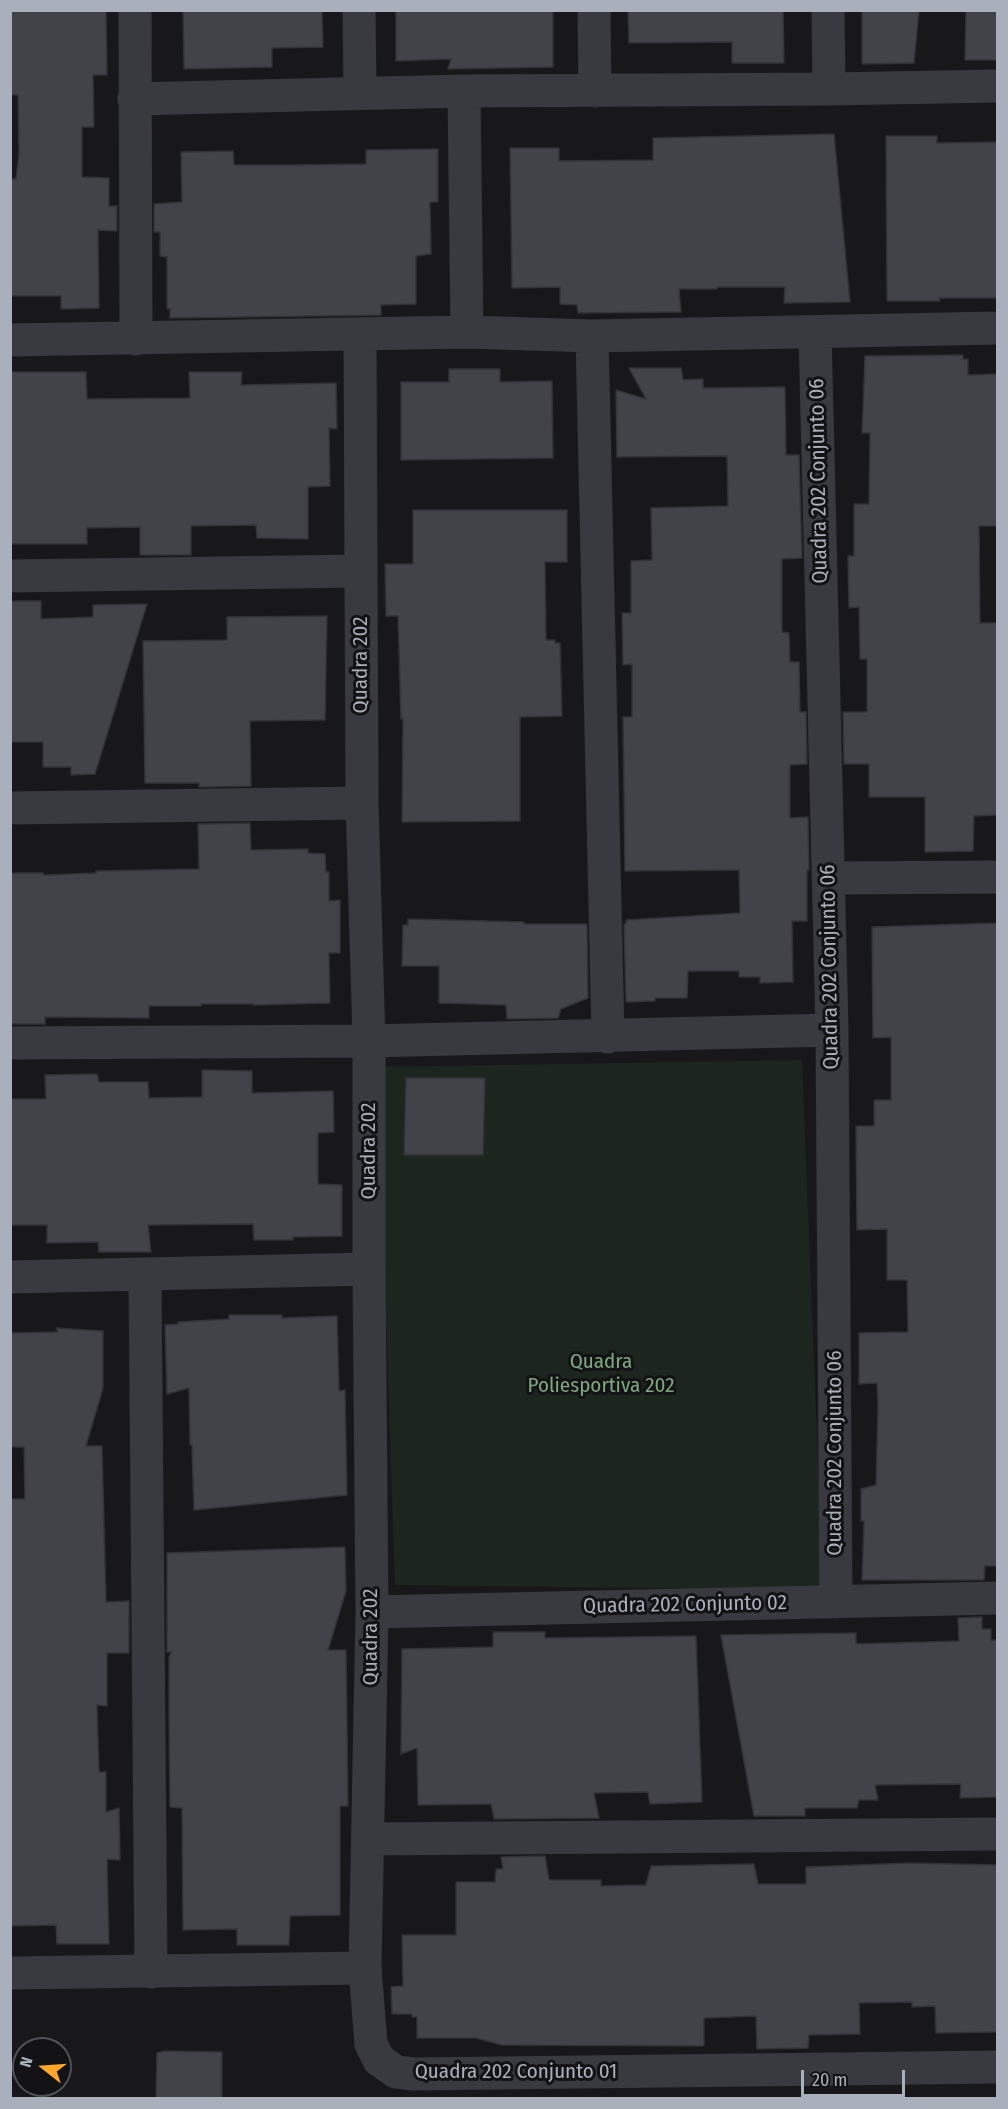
<!DOCTYPE html>
<style>
body{margin:0}
#map{position:relative;width:1008px;height:2109px;overflow:hidden;background:#18181a;font-family:"Fira Sans Condensed",sans-serif}
canvas{display:block}
.frame{position:absolute;inset:0;border:12px solid #a9b0bb;pointer-events:none}
.north{position:absolute;left:12px;top:2037px;width:60px;height:60px;box-sizing:border-box;background:#131315;border:2px solid #4f5257;border-radius:50%;rotate:287deg;font-size:16px;font-weight:700;line-height:24px;text-align:center;color:#a9b0bb}
.north::after{content:'';display:block;margin:auto;width:21px;height:27px;background:#ffa82b;clip-path:polygon(50% 0,100% 100%,50% 72%,0 100%)}
.scale{position:absolute;left:801px;top:2070px;width:104px;height:27px;box-sizing:border-box;border:3px solid #a9b0bb;border-top:0;padding-left:8px;font-size:18px;line-height:21px;white-space:nowrap;color:#a9b0bb;-webkit-text-stroke:4px #131315;paint-order:stroke}
</style>
<div id="map">
<canvas width="1008" height="2109"></canvas>
<div class="frame"></div>
<div class="north">N</div>
<div class="scale">20 m</div>
</div>
<script>
const ctx = document.querySelector('canvas').getContext('2d');
ctx.lineJoin = 'round';
function paint(path, color) { ctx.fillStyle = color; ctx.fill(path, 'evenodd'); }
function trace(path, color, width, dash) { ctx.strokeStyle = color; ctx.lineWidth = width; ctx.lineCap = dash ? 'butt' : 'round'; ctx.setLineDash(dash || []); ctx.stroke(path); }
function write(font, color, halo, rows, align = 'center') {
  ctx.font = font + ' "Fira Sans Condensed",sans-serif'; ctx.lineWidth = 6; ctx.setLineDash([]); ctx.textBaseline = 'middle'; ctx.strokeStyle = halo; ctx.fillStyle = color; for (const [text, x, y, turn = 0] of rows) {
    ctx.save(); ctx.translate(x, y); ctx.rotate((+turn || 0) * Math.PI / 180); ctx.textAlign = isNaN(turn) ? turn : align; if (halo) ctx.strokeText(text, 0, 0); ctx.fillText(text, 0, 0); ctx.restore();
  }
}
paint(new Path2D(`
 M 802,1060 L 823,1590 L 395,1585 L 378,1067 Z`), '#1d261e');
const building = new Path2D(`
 M 10,10 L 106,10 L 107,75 L 93,75 L 94,127 L 82,127 L 82,177 L 109,178 L 109,206 L 117,206 L 117,231 L 98,230 L 99,308 L 61,309 L 61,296 L 10,296 L 10,179 L 16,179 L 19,154 L 18,95 L 10,95 Z
 M 183,10 L 322,10 L 323,47 L 272,48 L 272,67 L 184,69 Z
 M 396,10 L 553,10 L 553,67 L 448,69 L 451,59 L 396,61 Z
 M 628,10 L 783,10 L 784,63 L 732,63 L 732,42 L 629,43 Z
 M 862,10 L 919,10 L 914,63 L 862,64 Z
 M 966,10 L 998,10 L 998,60 L 965,60 Z
 M 834,134 L 850,302 L 784,303 L 785,287 L 717,287 L 717,289 L 679,289 L 681,312 L 578,313 L 577,305 L 560,304 L 560,287 L 512,288 L 510,148 L 559,148 L 559,161 L 653,160 L 653,138 Z
 M 886,136 L 937,136 L 937,143 L 998,142 L 998,298 L 939,298 L 940,301 L 887,301 Z
 M 438,149 L 438,202 L 430,202 L 431,254 L 416,256 L 416,304 L 381,305 L 381,315 L 170,318 L 170,309 L 167,309 L 167,257 L 160,256 L 160,232 L 154,232 L 154,204 L 182,202 L 181,152 L 233,151 L 234,165 L 297,165 L 366,164 L 366,150 Z
 M 963,355 L 963,359 L 968,359 L 968,375 L 998,374 L 998,526 L 979,526 L 980,623 L 998,623 L 998,815 L 974,816 L 973,851 L 925,852 L 925,797 L 869,797 L 869,764 L 844,764 L 843,712 L 867,712 L 867,659 L 860,659 L 859,607 L 849,608 L 848,556 L 854,556 L 854,504 L 869,504 L 870,433 L 862,433 L 865,356 Z
 M 629,368 L 681,368 L 683,380 L 703,379 L 703,388 L 785,387 L 786,455 L 799,455 L 802,558 L 782,559 L 782,632 L 789,633 L 790,662 L 799,662 L 800,712 L 806,712 L 807,764 L 790,765 L 790,818 L 808,817 L 809,870 L 807,870 L 807,921 L 792,921 L 793,982 L 760,983 L 760,977 L 739,977 L 739,971 L 688,971 L 687,998 L 655,998 L 655,1001 L 626,1002 L 624,924 L 626,924 L 626,920 L 740,913 L 739,870 L 625,871 L 623,717 L 632,717 L 632,664 L 623,665 L 622,613 L 631,613 L 631,561 L 652,560 L 651,508 L 728,506 L 727,456 L 617,457 L 616,390 L 646,399 Z
 M 449,369 L 500,369 L 500,382 L 552,381 L 553,458 L 401,460 L 401,382 L 449,382 Z
 M 10,372 L 86,372 L 87,399 L 190,398 L 189,372 L 242,372 L 241,385 L 336,383 L 337,429 L 329,428 L 330,486 L 308,487 L 308,539 L 257,538 L 256,525 L 191,526 L 191,555 L 140,555 L 140,527 L 87,528 L 87,544 L 10,544 Z
 M 413,510 L 567,510 L 567,562 L 545,562 L 546,640 L 555,640 L 555,643 L 560,643 L 562,716 L 520,717 L 520,821 L 402,822 L 403,719 L 401,719 L 398,616 L 386,616 L 385,564 L 413,564 Z
 M 10,601 L 41,601 L 41,619 L 93,617 L 93,605 L 147,604 L 95,774 L 71,775 L 71,767 L 43,767 L 43,742 L 10,742 Z
 M 327,616 L 325,720 L 250,721 L 251,786 L 199,787 L 199,783 L 145,783 L 143,641 L 227,640 L 227,617 Z
 M 250,823 L 251,850 L 308,849 L 308,853 L 325,854 L 326,872 L 329,872 L 329,901 L 340,900 L 340,953 L 329,953 L 330,1003 L 253,1005 L 253,1004 L 201,1004 L 201,1006 L 149,1006 L 149,1018 L 45,1017 L 45,1024 L 10,1024 L 10,873 L 43,873 L 44,875 L 96,873 L 96,871 L 199,869 L 198,824 Z
 M 408,919 L 524,922 L 524,924 L 587,924 L 588,998 L 561,1009 L 558,1018 L 507,1019 L 506,1005 L 439,1003 L 439,966 L 402,966 L 403,925 L 408,925 Z
 M 998,923 L 998,1566 L 985,1566 L 984,1580 L 862,1580 L 864,1521 L 861,1521 L 861,1489 L 876,1485 L 878,1405 L 877,1383 L 859,1384 L 859,1333 L 908,1332 L 907,1280 L 887,1280 L 887,1229 L 857,1230 L 856,1126 L 874,1126 L 874,1100 L 891,1100 L 891,1037 L 873,1038 L 872,927 Z
 M 202,1070 L 252,1071 L 252,1093 L 333,1091 L 334,1132 L 318,1133 L 318,1184 L 342,1185 L 342,1236 L 293,1237 L 293,1240 L 254,1240 L 253,1224 L 148,1225 L 151,1252 L 99,1252 L 98,1242 L 47,1243 L 47,1225 L 10,1225 L 10,1099 L 46,1099 L 45,1075 L 97,1074 L 99,1082 L 148,1082 L 149,1098 L 202,1097 Z
 M 406,1078 L 485,1078 L 483,1155 L 404,1155 Z
 M 229,1315 L 282,1315 L 282,1318 L 337,1316 L 339,1391 L 345,1390 L 347,1495 L 194,1510 L 192,1445 L 190,1445 L 189,1388 L 167,1394 L 165,1325 L 178,1324 L 178,1322 L 229,1319 Z
 M 56,1328 L 103,1331 L 103,1388 L 86,1446 L 102,1446 L 106,1602 L 129,1601 L 129,1653 L 107,1653 L 107,1706 L 97,1705 L 99,1772 L 106,1772 L 106,1812 L 119,1808 L 120,1860 L 107,1859 L 109,1944 L 57,1944 L 56,1925 L 10,1926 L 10,1499 L 25,1499 L 24,1447 L 10,1447 L 10,1333 L 58,1332 Z
 M 345,1547 L 346,1591 L 328,1650 L 346,1650 L 348,1806 L 340,1806 L 340,1915 L 290,1916 L 289,1945 L 237,1945 L 237,1929 L 183,1930 L 182,1808 L 170,1807 L 169,1714 L 169,1658 L 171,1652 L 167,1652 L 167,1553 Z
 M 982,1617 L 982,1629 L 991,1629 L 991,1640 L 998,1640 L 998,1797 L 960,1798 L 961,1784 L 875,1785 L 878,1800 L 859,1800 L 857,1808 L 805,1808 L 805,1816 L 754,1816 L 721,1635 L 856,1633 L 856,1644 L 959,1641 L 958,1618 Z
 M 493,1632 L 545,1632 L 545,1638 L 696,1636 L 702,1802 L 650,1804 L 648,1792 L 594,1793 L 599,1818 L 494,1819 L 491,1804 L 418,1805 L 417,1748 L 401,1754 L 402,1649 L 493,1647 Z
 M 545,1856 L 549,1880 L 601,1880 L 601,1886 L 646,1885 L 651,1866 L 754,1864 L 758,1884 L 806,1884 L 806,1867 L 910,1863 L 998,1865 L 998,2032 L 936,2033 L 935,2006 L 912,2007 L 912,2002 L 859,2003 L 860,2034 L 809,2035 L 808,2048 L 757,2049 L 756,2016 L 704,2018 L 704,2046 L 502,2045 L 476,2038 L 417,2038 L 417,2017 L 412,2017 L 412,2014 L 392,2014 L 391,1987 L 403,1986 L 402,1935 L 456,1935 L 456,1882 L 495,1882 L 496,1869 L 503,1869 L 501,1857 Z
 M 165,2051 L 222,2052 L 222,2098 L 156,2098 L 157,2053 Z`);
paint(building, '#424348');
trace(building, '#323237', 1.5);
trace(new Path2D(`
 M 135,10 L 136,339
 M 359,10 L 360,93
 M 594,10 L 595,91
 M 828,10 L 829,89
 M 464,91 L 467,332
 M 134,99 L 464,91 L 829,89 L 998,86
 M 815,332 L 832,1030 L 836,1602
 M 360,334 L 362,803 L 369,1041 L 369,1269 L 372,1612 L 365,1968 L 371,2044 L 379,2060 L 396,2072 L 415,2074 L 998,2067
 M 592,336 L 608,1037
 M 10,340 L 467,332 L 592,336 L 998,328
 M 10,576 L 360,571
 M 10,808 L 362,803
 M 829,878 L 998,877
 M 10,1043 L 369,1041 L 832,1030
 M 145,1275 L 151,1972
 M 10,1277 L 369,1269
 M 372,1612 L 998,1598
 M 369,1839 L 998,1834
 M 10,1973 L 365,1968`), '#393a40', 33);
write('21px', '#a9b0bb', '#131315', [
 ["Quadra 202 Conjunto 06",819,481,-91],
 ["Quadra 202",361,665,-90],
 ["Quadra 202 Conjunto 06",830,967,-91],
 ["Quadra 202",369,1151,-90],
 ["Quadra 202 Conjunto 06",835,1453,-90],
 ["Quadra 202 Conjunto 02",685,1605,-1],
 ["Quadra 202",371,1637,-90],
 ["Quadra 202 Conjunto 01",516,2072]
]);
write('21px', '#7fa77f', '#131315', [
 ["Quadra",601,1362],
 ["Poliesportiva 202",601,1386]
]);
</script>
